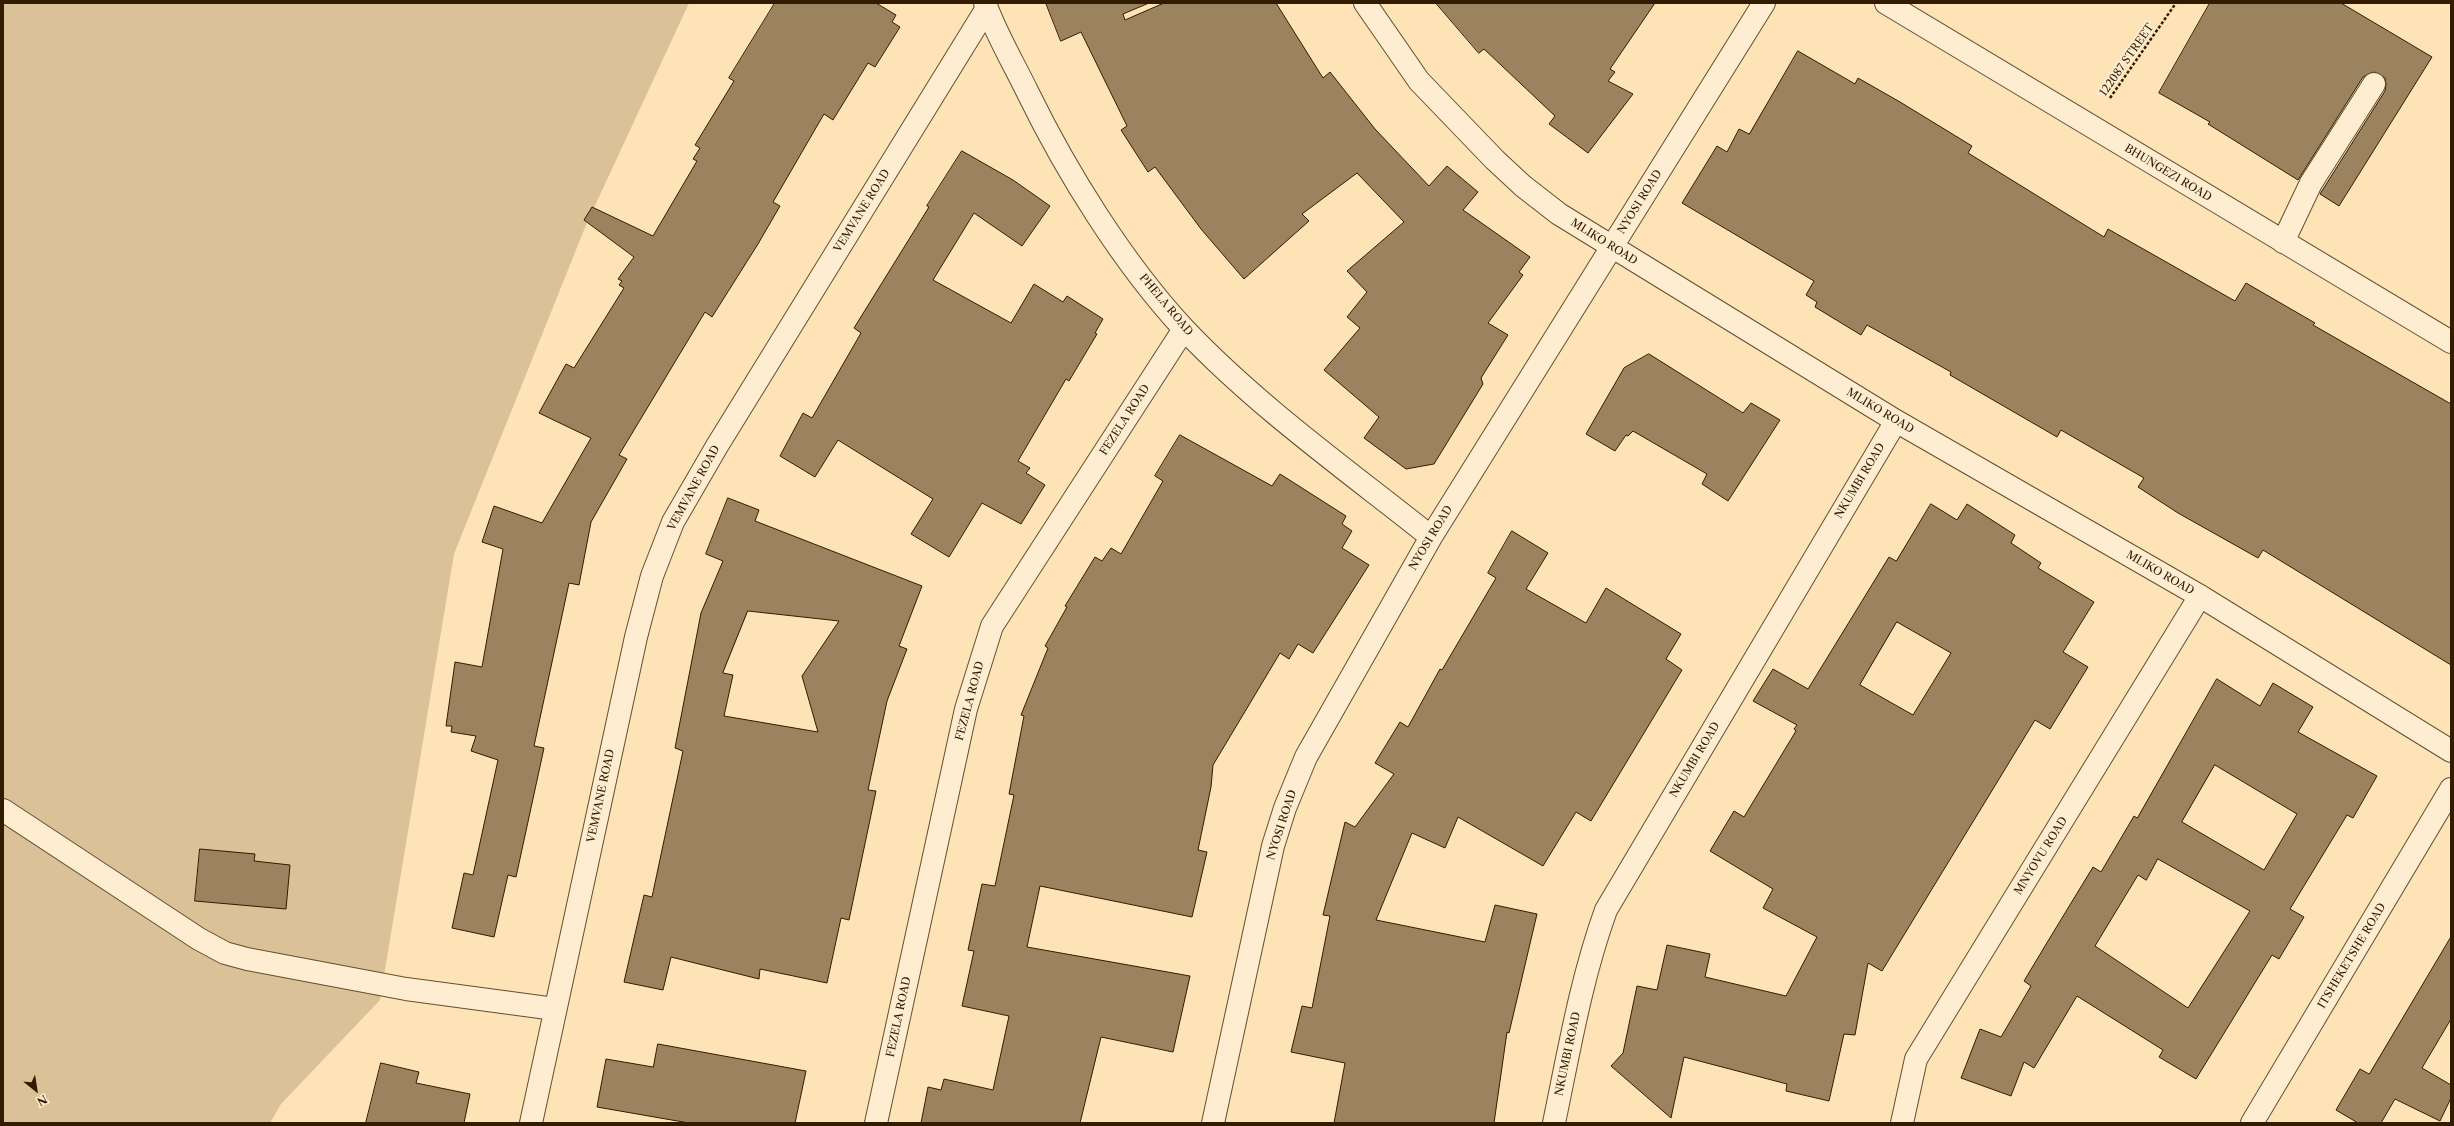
<!DOCTYPE html>
<style>
body{margin:0}
#map{position:relative;width:2454px;height:1126px;overflow:hidden;background:#fee3b7;font-family:"Libre Caslon Text",serif}
canvas{display:block}
.frame{position:absolute;inset:0;border:4px solid #321c00;pointer-events:none}
.north{position:absolute;left:16px;top:1070px;width:40px;height:40px;-webkit-text-stroke:3px #feedd0;paint-order:stroke;rotate:150deg;font-size:11px;font-weight:700;line-height:16px;text-align:center;color:#321c00}
.north::after{content:'';display:block;margin:auto;width:14px;height:18px;background:#321c00;clip-path:polygon(50% 0,100% 100%,50% 72%,0 100%)}
</style>
<div id="map">
<canvas width="2454" height="1126"></canvas>
<div class="frame"></div>
<div class="north">N</div>
</div>
<script>
const ctx = document.querySelector('canvas').getContext('2d');
ctx.lineJoin = 'round';
function paint(path, color) { ctx.fillStyle = color; ctx.fill(path, 'evenodd'); }
function trace(path, color, width, dash) { ctx.strokeStyle = color; ctx.lineWidth = width; ctx.lineCap = dash ? 'butt' : 'round'; ctx.setLineDash(dash || []); ctx.stroke(path); }
function write(font, color, halo, rows, align = 'center') {
  ctx.font = font + ' "Libre Caslon Text",serif'; ctx.lineWidth = 4; ctx.setLineDash([]); ctx.textBaseline = 'middle'; ctx.strokeStyle = halo; ctx.fillStyle = color; for (const [text, x, y, turn = 0] of rows) {
    ctx.save(); ctx.translate(x, y); ctx.rotate((+turn || 0) * Math.PI / 180); ctx.textAlign = isNaN(turn) ? turn : align; if (halo) ctx.strokeText(text, 0, 0); ctx.fillText(text, 0, 0); ctx.restore();
  }
}
paint(new Path2D(`
 M 3,3 L 689,3 L 586,225 L 454,554 L 380,1000 L 281,1104 L 270,1123 L 3,1123 Z`), '#dbc198');
const building = new Path2D(`
 M 775,3 L 876,3 L 896,15 L 892,22 L 900,27 L 875,67 L 868,63 L 833,120 L 824,114 L 773,202 L 780,206 L 758,244 L 712,317 L 705,312 L 619,455 L 627,459 L 591,522 L 579,585 L 569,583 L 534,746 L 544,748 L 516,877 L 508,875 L 494,937 L 452,928 L 464,873 L 473,875 L 498,760 L 471,751 L 476,736 L 451,732 L 452,726 L 446,726 L 455,662 L 482,667 L 503,549 L 482,542 L 494,506 L 542,523 L 591,438 L 539,413 L 566,364 L 574,368 L 624,288 L 619,285 L 622,281 L 618,279 L 634,257 L 584,220 L 592,207 L 653,236 L 697,161 L 693,159 L 700,148 L 695,145 L 734,81 L 729,78 Z
 M 1046,3 L 1149,3 L 1123,14 L 1125,20 L 1164,3 L 1276,3 L 1323,78 L 1330,72 L 1375,129 L 1429,186 L 1447,166 L 1478,192 L 1463,210 L 1530,257 L 1519,272 L 1523,275 L 1488,323 L 1508,335 L 1481,378 L 1483,384 L 1434,464 L 1406,469 L 1364,438 L 1379,417 L 1324,370 L 1360,328 L 1347,317 L 1367,292 L 1347,271 L 1404,222 L 1357,173 L 1302,214 L 1309,221 L 1244,279 L 1201,229 L 1155,167 L 1148,172 L 1121,130 L 1127,126 L 1081,32 L 1061,41 Z
 M 1436,3 L 1655,3 L 1610,69 L 1615,72 L 1608,81 L 1633,94 L 1588,153 L 1549,124 L 1555,116 L 1484,49 L 1479,53 Z
 M 2210,3 L 2341,3 L 2432,57 L 2339,206 L 2320,194 L 2385,91 L 2386,84 L 2385,78 L 2374,72 L 2363,77 L 2298,180 L 2208,124 L 2210,122 L 2159,93 Z
 M 1798,51 L 1855,84 L 1858,78 L 1900,102 L 1972,146 L 1968,153 L 2104,237 L 2108,229 L 2235,301 L 2246,283 L 2315,323 L 2313,325 L 2451,404 L 2451,665 L 2263,550 L 2258,558 L 2178,513 L 2138,487 L 2144,478 L 2061,430 L 2057,437 L 1950,375 L 1951,372 L 1867,325 L 1861,335 L 1815,307 L 1817,302 L 1806,295 L 1814,281 L 1682,203 L 1717,146 L 1727,152 L 1739,129 L 1749,134 Z
 M 962,151 L 1013,180 L 1050,206 L 1022,246 L 974,213 L 933,280 L 1011,323 L 1034,284 L 1063,302 L 1067,296 L 1103,319 L 1095,333 L 1097,334 L 1069,381 L 1066,379 L 1018,461 L 1030,468 L 1026,473 L 1045,485 L 1021,524 L 982,503 L 949,557 L 911,534 L 933,499 L 838,440 L 815,477 L 780,456 L 803,413 L 812,418 L 861,333 L 854,328 L 929,207 L 927,206 Z
 M 1649,354 L 1743,413 L 1751,403 L 1780,420 L 1728,501 L 1702,484 L 1707,474 L 1633,431 L 1628,436 L 1626,435 L 1615,451 L 1586,434 L 1624,368 Z
 M 1180,435 L 1272,486 L 1280,474 L 1346,516 L 1342,524 L 1352,531 L 1342,548 L 1369,565 L 1313,653 L 1298,644 L 1289,659 L 1280,653 L 1213,765 L 1211,787 L 1198,850 L 1207,852 L 1192,917 L 1040,886 L 1027,947 L 1190,976 L 1173,1052 L 1101,1037 L 1080,1123 L 921,1123 L 928,1087 L 941,1090 L 944,1079 L 993,1090 L 1009,1016 L 962,1006 L 974,951 L 968,950 L 982,884 L 995,886 L 1014,795 L 1009,794 L 1024,716 L 1021,715 L 1048,648 L 1045,646 L 1067,607 L 1065,606 L 1095,557 L 1102,561 L 1111,548 L 1121,554 L 1163,481 L 1155,476 Z
 M 728,498 L 759,510 L 755,521 L 922,586 L 899,646 L 907,649 L 887,701 L 868,790 L 876,791 L 849,920 L 841,918 L 827,983 L 760,969 L 759,979 L 671,957 L 663,990 L 624,982 L 644,895 L 652,897 L 683,751 L 675,748 L 701,613 L 723,561 L 706,554 ZM 748,611 L 839,621 L 802,676 L 818,732 L 724,716 L 733,675 L 723,673 Z
 M 1931,504 L 1957,520 L 1967,504 L 2015,535 L 2011,543 L 2041,563 L 2038,568 L 2094,602 L 2063,652 L 2088,667 L 2050,729 L 2035,720 L 1882,971 L 1868,963 L 1855,1035 L 1844,1034 L 1829,1101 L 1786,1091 L 1787,1084 L 1684,1057 L 1671,1118 L 1611,1066 L 1623,1053 L 1637,986 L 1657,990 L 1667,945 L 1710,954 L 1705,977 L 1786,996 L 1817,937 L 1763,908 L 1773,889 L 1710,851 L 1734,811 L 1744,817 L 1796,731 L 1794,729 L 1797,725 L 1753,701 L 1773,669 L 1808,689 L 1889,557 L 1896,561 ZM 1897,622 L 1951,653 L 1913,715 L 1860,685 Z
 M 1512,531 L 1548,553 L 1526,589 L 1586,623 L 1606,588 L 1681,634 L 1666,659 L 1682,670 L 1591,821 L 1576,812 L 1543,866 L 1458,817 L 1445,848 L 1412,833 L 1376,920 L 1485,942 L 1495,905 L 1537,914 L 1509,1033 L 1507,1032 L 1494,1123 L 1334,1123 L 1345,1063 L 1291,1052 L 1302,1006 L 1312,1008 L 1330,916 L 1323,915 L 1345,822 L 1355,827 L 1394,774 L 1375,763 L 1400,722 L 1408,727 L 1440,669 L 1442,670 L 1496,578 L 1488,573 Z
 M 2217,679 L 2260,706 L 2273,683 L 2313,707 L 2298,732 L 2377,776 L 2353,818 L 2347,815 L 2290,909 L 2304,917 L 2279,959 L 2272,955 L 2196,1079 L 2159,1057 L 2163,1050 L 2077,996 L 2034,1068 L 2024,1062 L 2011,1096 L 1961,1078 L 1980,1029 L 2001,1037 L 2031,986 L 2024,981 L 2048,941 L 2093,867 L 2101,872 L 2134,816 L 2137,818 ZM 2215,765 L 2297,814 L 2264,870 L 2182,822 ZM 2158,859 L 2250,911 L 2188,1008 L 2095,946 L 2138,875 L 2146,880 Z
 M 200,849 L 255,854 L 254,861 L 290,865 L 286,909 L 195,901 Z
 M 2451,937 L 2451,1019 L 2422,1068 L 2451,1085 L 2451,1098 L 2440,1121 L 2395,1099 L 2381,1123 L 2358,1123 L 2336,1110 L 2360,1069 L 2369,1074 Z
 M 658,1044 L 806,1071 L 795,1123 L 689,1123 L 597,1107 L 606,1059 L 653,1067 Z
 M 381,1063 L 419,1072 L 416,1083 L 470,1094 L 464,1123 L 366,1123 Z`);
paint(building, '#9c835f');
trace(building, '#321c00', 1);
const lane = new Path2D(`
 M 2283,242 L 2311,183 L 2374,84
 M 3,810 L 199,939 L 225,953 L 247,959 L 406,989 L 555,1009`);
const street = new Path2D(`
 M 985,3 C 996,34 1014,64 1028,93 C 1067,173 1123,263 1184,329 C 1258,407 1347,470 1431,537
 M 1365,3 L 1419,81 L 1495,160 L 1523,186 L 1559,214 L 1896,421 L 2200,596 L 2451,751
 M 1886,3 L 2451,342
 M 531,1123 L 636,637 L 652,576 L 673,522 L 717,446 L 987,8
 M 876,1123 L 966,709 L 992,626 L 1184,329
 M 1213,1123 L 1273,846 L 1285,808 L 1306,757 L 1431,537 L 1764,3
 M 1554,1123 C 1569,1051 1581,979 1606,910 L 1896,421
 M 1902,1123 L 1916,1059 L 2200,596
 M 2252,1123 L 2451,789`);
trace(lane, '#654e2e', 24);
trace(street, '#654e2e', 24);
trace(new Path2D(`
 M 2110,98 L 2176,3`), '#321c00', 2.5, [3, 2]);
trace(lane, '#feedd0', 22);
trace(street, '#feedd0', 22);
write('11px', '#321c00', '#feedd0', [
 ["122087 STREET",2127,60,-55],
 ["BHUNGEZI ROAD",2168,173,31],
 ["NYOSI ROAD",1640,202,-58],
 ["VEMVANE ROAD",862,211,-58],
 ["MLIKO ROAD",1604,242,32],
 ["PHELA ROAD",1166,305,50],
 ["MLIKO ROAD",1880,411,31],
 ["FEZELA ROAD",1125,420,-57],
 ["NKUMBI ROAD",1860,481,-59],
 ["VEMVANE ROAD",694,488,-61],
 ["NYOSI ROAD",1431,538,-59],
 ["MLIKO ROAD",2160,573,30],
 ["FEZELA ROAD",970,701,-75],
 ["NKUMBI ROAD",1695,760,-59],
 ["VEMVANE ROAD",601,796,-78],
 ["NYOSI ROAD",1282,825,-72],
 ["MNYOVU ROAD",2041,856,-58],
 ["ITSHEKETSHE ROAD",2352,956,-59],
 ["FEZELA ROAD",899,1017,-78],
 ["NKUMBI ROAD",1568,1054,-78]
]);
</script>
